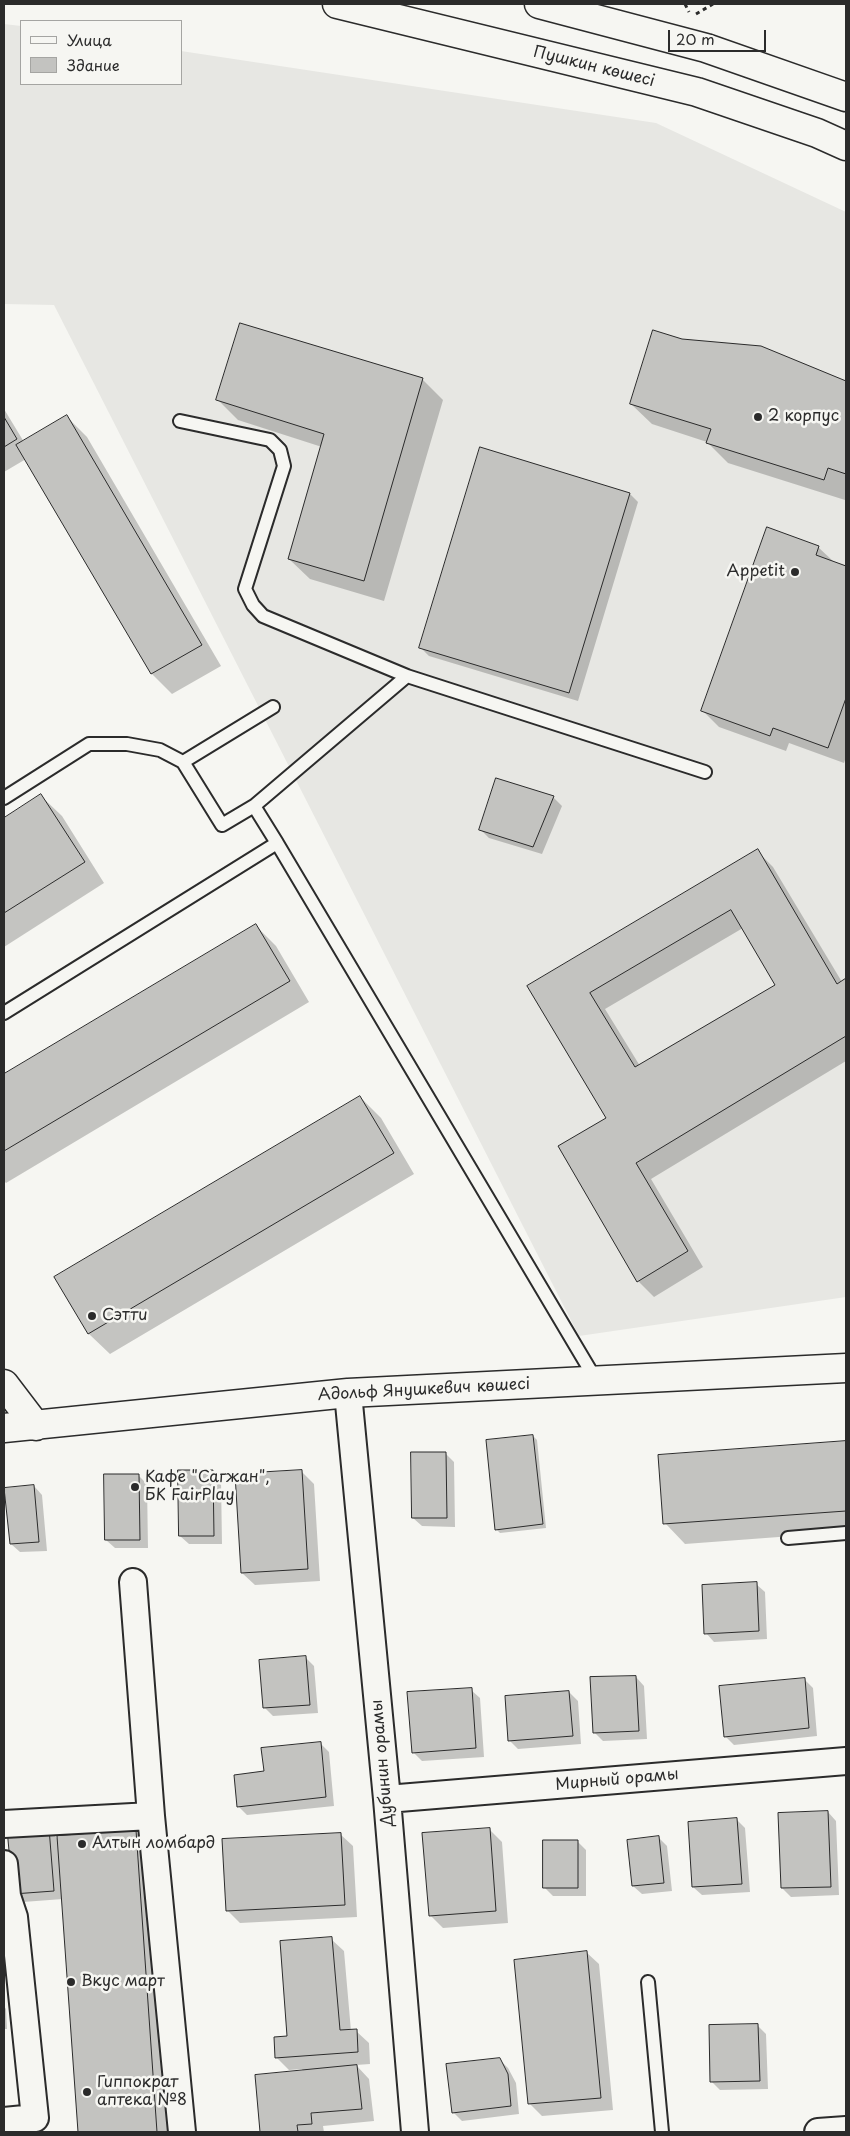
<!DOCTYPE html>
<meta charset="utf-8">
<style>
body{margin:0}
#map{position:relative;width:850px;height:2136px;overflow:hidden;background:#f6f6f2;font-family:"Playpen Sans",sans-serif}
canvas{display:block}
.frame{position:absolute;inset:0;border:5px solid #2b2b2b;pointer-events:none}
.legend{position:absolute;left:20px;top:20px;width:162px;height:65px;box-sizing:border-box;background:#f6f6f2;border:1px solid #a5a5a2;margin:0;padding:6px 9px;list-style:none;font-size:15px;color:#2b2b2b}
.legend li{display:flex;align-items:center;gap:10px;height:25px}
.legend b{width:25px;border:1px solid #a5a5a2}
.scale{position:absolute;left:668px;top:30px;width:98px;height:22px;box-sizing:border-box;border:2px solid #2b2b2b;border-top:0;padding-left:6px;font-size:15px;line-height:18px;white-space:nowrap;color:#2b2b2b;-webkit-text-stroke:4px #f6f6f2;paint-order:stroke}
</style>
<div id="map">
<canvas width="850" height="2136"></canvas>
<div class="frame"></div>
<ul class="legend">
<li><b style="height:6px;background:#f6f6f2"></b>Улица</li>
<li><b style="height:14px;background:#c3c3c0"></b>Здание</li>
</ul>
<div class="scale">20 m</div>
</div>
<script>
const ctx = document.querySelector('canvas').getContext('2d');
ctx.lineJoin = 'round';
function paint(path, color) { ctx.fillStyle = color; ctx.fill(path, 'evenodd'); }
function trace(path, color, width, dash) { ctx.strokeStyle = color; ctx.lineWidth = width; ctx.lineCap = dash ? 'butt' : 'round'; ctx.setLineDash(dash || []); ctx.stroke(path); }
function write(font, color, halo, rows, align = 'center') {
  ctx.font = font + ' "Playpen Sans",sans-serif'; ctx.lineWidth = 5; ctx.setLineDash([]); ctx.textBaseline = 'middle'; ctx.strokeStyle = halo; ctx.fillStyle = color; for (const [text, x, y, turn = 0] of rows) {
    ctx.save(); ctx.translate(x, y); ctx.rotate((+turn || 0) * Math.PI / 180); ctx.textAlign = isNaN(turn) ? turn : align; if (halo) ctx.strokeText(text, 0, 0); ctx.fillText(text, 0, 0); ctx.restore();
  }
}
paint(new Path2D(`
 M 4,24 L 21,26 L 21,84 L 181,84 L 181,51 L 656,123 L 846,212 L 846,1297 L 579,1336 L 54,305 L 4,304 Z`), '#e7e7e3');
paint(new Path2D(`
 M 682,340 L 831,375 L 846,382 L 845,500 L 728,463 L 707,442 L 652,424 L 631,404 Z
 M 422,379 L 443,400 L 384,601 L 310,579 L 289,559 L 322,447 L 238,420 L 217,399 Z
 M 4,409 L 24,442 L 67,417 L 87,437 L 221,666 L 172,694 L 152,674 L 26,459 L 4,472 Z
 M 630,494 L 638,502 L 578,701 L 429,656 L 420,647 Z
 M 818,547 L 834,562 L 846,567 L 846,757 L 844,763 L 789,743 L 786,751 L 719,727 L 703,711 Z
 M 41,796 L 62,816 L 104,883 L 4,947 L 4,819 Z
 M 553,797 L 562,806 L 542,854 L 489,838 L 480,829 Z
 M 757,851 L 773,867 L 842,982 L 846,980 L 846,1061 L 651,1179 L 703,1267 L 654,1297 L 638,1281 L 608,1119 L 528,986 ZM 743,928 L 777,986 L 640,1066 L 605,1009 Z
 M 256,926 L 276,946 L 309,1002 L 6,1183 L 4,1181 L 4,1075 Z
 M 360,1097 L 381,1118 L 414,1174 L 110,1354 L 89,1334 L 56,1278 Z
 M 533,1436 L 537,1440 L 546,1528 L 500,1533 L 496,1529 Z
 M 846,1442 L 846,1532 L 685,1544 L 665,1523 L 660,1456 Z
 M 445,1453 L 454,1462 L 455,1527 L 422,1526 L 413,1518 Z
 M 212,1471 L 221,1480 L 222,1544 L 189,1544 L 180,1536 Z
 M 301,1471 L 314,1484 L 320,1581 L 255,1585 L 242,1573 Z
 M 138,1475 L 147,1484 L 148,1548 L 115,1548 L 106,1540 Z
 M 34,1486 L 42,1495 L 47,1551 L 20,1552 L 11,1544 Z
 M 756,1584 L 765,1592 L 767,1639 L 714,1642 L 706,1633 Z
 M 305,1657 L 314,1666 L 318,1713 L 273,1716 L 264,1707 Z
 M 636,1677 L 644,1686 L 647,1739 L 603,1741 L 594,1732 Z
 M 804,1679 L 813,1688 L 817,1736 L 734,1745 L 725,1736 Z
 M 471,1690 L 480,1698 L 484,1757 L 422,1761 L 413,1752 Z
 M 569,1692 L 578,1701 L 581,1744 L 518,1749 L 509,1740 Z
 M 320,1743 L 329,1752 L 334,1806 L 247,1815 L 238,1806 Z
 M 828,1812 L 836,1821 L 839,1895 L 791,1897 L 782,1888 Z
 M 737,1820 L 745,1828 L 750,1892 L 702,1895 L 693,1887 Z
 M 489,1829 L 502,1842 L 508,1923 L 443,1928 L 430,1915 Z
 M 49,1830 L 58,1839 L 135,1831 L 156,1852 L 176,2132 L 79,2132 L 63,1899 L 23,1902 L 14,1893 Z
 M 340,1834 L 353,1846 L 357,1917 L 240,1923 L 228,1911 Z
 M 659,1838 L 667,1846 L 672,1891 L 642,1894 L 633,1886 Z
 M 577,1841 L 586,1850 L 586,1896 L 553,1896 L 544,1887 Z
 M 331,1939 L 344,1951 L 351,2031 L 356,2031 L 369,2043 L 370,2064 L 356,2065 L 369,2079 L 374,2121 L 323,2126 L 324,2132 L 262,2132 L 256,2076 L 303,2071 L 302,2069 L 289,2070 L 276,2057 L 289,2037 Z
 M 586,1952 L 599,1964 L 613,2110 L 542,2116 L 529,2103 Z
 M 4,2006 L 6,2009 L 7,2029 L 4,2029 Z
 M 757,2025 L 766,2034 L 768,2089 L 720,2090 L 711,2081 Z
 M 499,2059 L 508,2068 L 516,2083 L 519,2114 L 462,2121 L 453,2112 Z`), '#0003');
const building = new Path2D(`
 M 240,323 L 423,378 L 364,581 L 288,559 L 324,434 L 216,400 Z
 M 653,330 L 682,339 L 761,346 L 846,381 L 846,474 L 828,468 L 824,480 L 706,443 L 711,429 L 630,404 Z
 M 67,415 L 202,645 L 151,674 L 16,445 Z
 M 4,417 L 17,439 L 4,447 Z
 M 480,447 L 630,493 L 569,693 L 419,648 Z
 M 767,527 L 819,546 L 816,555 L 846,566 L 846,698 L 828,748 L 773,728 L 770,736 L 701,711 Z
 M 496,778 L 554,796 L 533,847 L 479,830 Z
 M 41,794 L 85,862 L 4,913 L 4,818 Z
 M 758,849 L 837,984 L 846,978 L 846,1036 L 636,1163 L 688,1251 L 637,1282 L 558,1146 L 606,1118 L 527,986 ZM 731,910 L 775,985 L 635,1067 L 590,993 Z
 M 256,924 L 290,981 L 4,1151 L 4,1074 Z
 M 360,1096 L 394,1153 L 88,1334 L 54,1277 Z
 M 533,1435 L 543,1524 L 495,1530 L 486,1440 Z
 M 846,1441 L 846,1511 L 663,1524 L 658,1455 Z
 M 411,1452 L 446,1452 L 447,1518 L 412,1518 Z
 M 178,1470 L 213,1470 L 214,1536 L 179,1536 Z
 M 302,1470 L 308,1569 L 241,1573 L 235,1474 Z
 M 104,1474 L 139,1474 L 140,1540 L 105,1540 Z
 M 34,1485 L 39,1542 L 10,1544 L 4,1488 Z
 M 757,1582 L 759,1631 L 704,1634 L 702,1585 Z
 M 306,1656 L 310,1705 L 263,1708 L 259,1660 Z
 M 636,1676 L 639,1731 L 593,1733 L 590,1677 Z
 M 805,1678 L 809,1728 L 724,1737 L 719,1686 Z
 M 472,1688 L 476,1748 L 412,1753 L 407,1692 Z
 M 569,1691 L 573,1736 L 508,1741 L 505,1696 Z
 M 321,1742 L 326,1797 L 237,1807 L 234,1775 L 264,1771 L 261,1748 Z
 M 828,1811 L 831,1887 L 781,1888 L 778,1813 Z
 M 737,1818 L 742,1884 L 692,1887 L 688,1822 Z
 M 49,1828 L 54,1891 L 13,1894 L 7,1829 Z
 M 490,1828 L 496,1911 L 429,1916 L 422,1833 Z
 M 136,1830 L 157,2132 L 78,2132 L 57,1836 Z
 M 341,1833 L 345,1905 L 226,1911 L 222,1839 Z
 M 659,1836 L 664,1883 L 632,1886 L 627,1840 Z
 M 543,1840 L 578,1840 L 578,1888 L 543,1888 Z
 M 332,1937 L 340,2030 L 357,2029 L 358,2052 L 275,2058 L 274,2037 L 287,2036 L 280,1941 Z
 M 587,1951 L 601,2098 L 528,2104 L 514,1960 Z
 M 758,2024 L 760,2081 L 710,2082 L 709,2025 Z
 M 500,2058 L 508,2074 L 511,2106 L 452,2113 L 446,2064 Z
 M 357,2065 L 362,2109 L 311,2113 L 312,2124 L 297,2125 L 298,2132 L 260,2132 L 255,2075 Z`);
paint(building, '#c3c3c0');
trace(building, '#2b2b2b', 1);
const lane = new Path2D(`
 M 180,421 L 270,440 L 280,450 L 284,466 L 245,589 L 253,605 L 263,616 L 407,676 L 254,806
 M 407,676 L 705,772
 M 183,762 L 273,707
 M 4,798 L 89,744 L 127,744 L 160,750 L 183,762 L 222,825 L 254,806 L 277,843
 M 4,1013 L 277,843 L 596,1380
 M 788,1538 L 846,1533
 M 648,1982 L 662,2132`);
const street = new Path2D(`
 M 348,1393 L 387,1799 L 415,2132
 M 133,1582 L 151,1816 L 182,2132
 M 387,1799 L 846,1761
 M 4,1824 L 151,1816
 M 4,1864 L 7,1896
 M 4,1896 L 7,1896 L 14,1917 L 35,2118 L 4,2121
 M 818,2132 L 846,2130`);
const secondary = new Path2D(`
 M 4,1384 L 36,1426
 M 4,1428 L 348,1393 L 846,1368`);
const primary = new Path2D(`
 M 337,4 L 697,92 L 817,133 L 846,146
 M 539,4 L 706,48 L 846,97`);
trace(lane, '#2b2b2b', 16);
trace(street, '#2b2b2b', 30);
trace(secondary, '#2b2b2b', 31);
trace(primary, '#2b2b2b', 31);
trace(new Path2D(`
 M 685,4 L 689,12
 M 696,14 L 713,4`), '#2b2b2b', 3, [4, 4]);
trace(lane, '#f6f6f2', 12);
trace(street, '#f6f6f2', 26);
trace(secondary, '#f6f6f2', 28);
trace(primary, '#f6f6f2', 28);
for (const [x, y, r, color] of [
 [758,417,5,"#2b2b2b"],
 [795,572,5,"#2b2b2b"],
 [92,1316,5,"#2b2b2b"],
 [135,1487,5,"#2b2b2b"],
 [82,1844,5,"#2b2b2b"],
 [71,1982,5,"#2b2b2b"],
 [87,2092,5,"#2b2b2b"]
]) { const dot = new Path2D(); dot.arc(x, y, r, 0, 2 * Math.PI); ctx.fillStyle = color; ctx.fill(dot); trace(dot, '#f6f6f2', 2); }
write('16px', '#2b2b2b', '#f6f6f2', [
 ["Пушкин көшесі",594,67,14],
 ["Адольф Янушкевич көшесі",424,1390,-3],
 ["Дубинин орамы",383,1763,-95],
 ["Мирный орамы",617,1780,-5]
]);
write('16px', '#2b2b2b', '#f6f6f2', [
 ["2 корпус",768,417],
 ["Appetit",785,572,"right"],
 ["Сэтти",102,1316],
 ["Кафе \"Сагжан\",",145,1478],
 ["БК FairPlay",145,1496],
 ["Алтын ломбард",92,1844],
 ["Вкус март",81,1982],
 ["Гиппократ",97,2083],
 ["аптека №8",97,2101]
], 'left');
</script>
